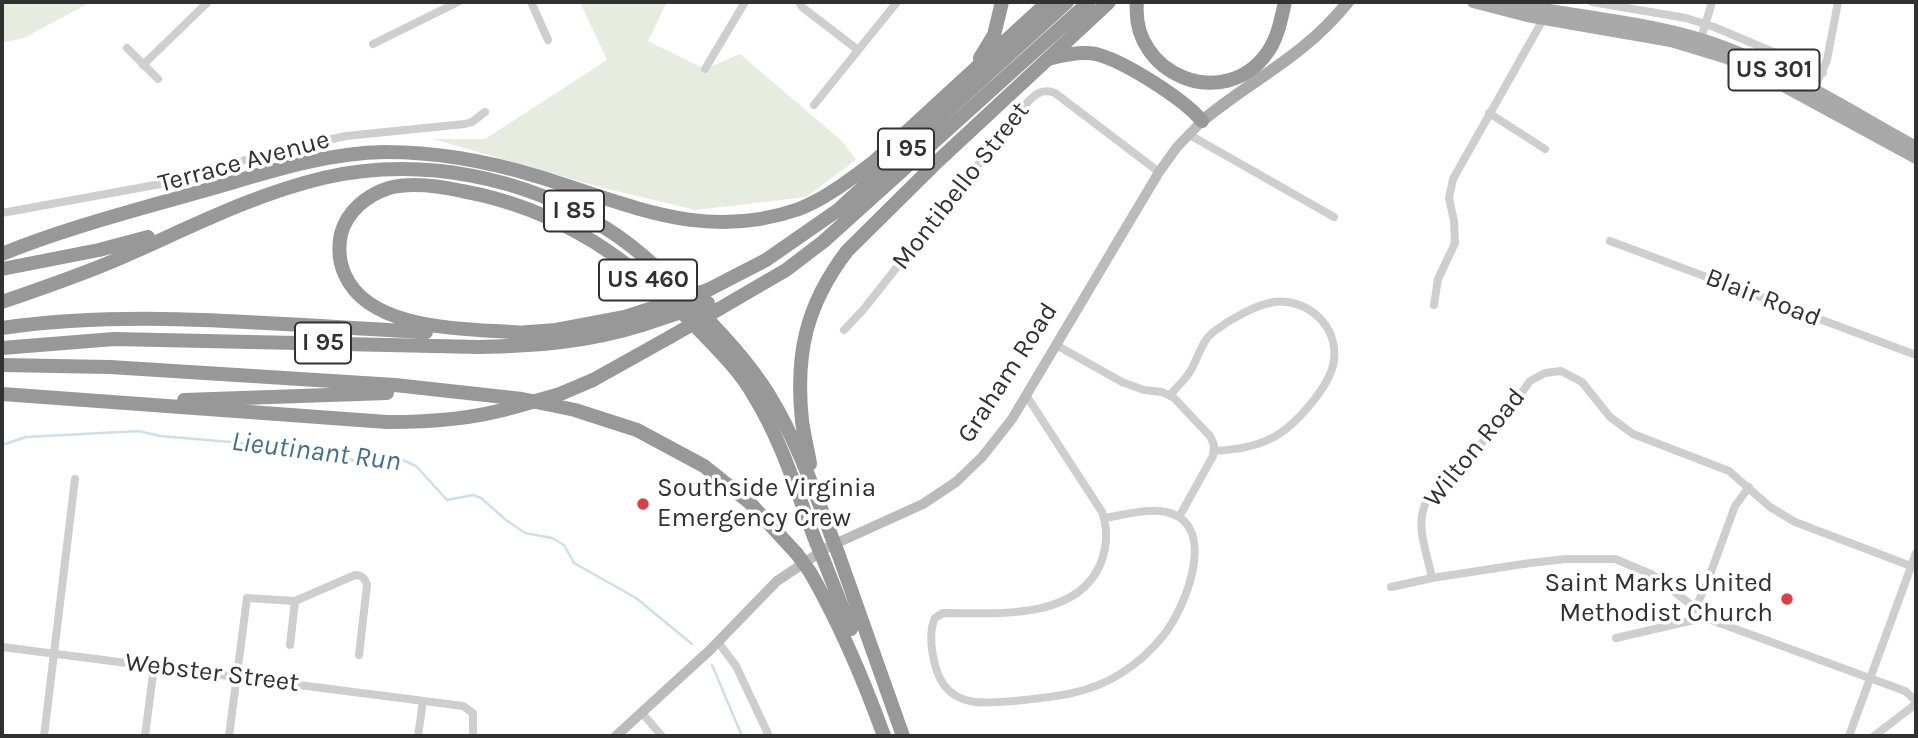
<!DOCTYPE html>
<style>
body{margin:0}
#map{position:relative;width:1918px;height:738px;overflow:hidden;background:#fff;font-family:Karla,sans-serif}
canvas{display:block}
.frame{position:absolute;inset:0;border:4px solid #313131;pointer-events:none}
</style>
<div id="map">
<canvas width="1918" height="738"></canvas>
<div class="frame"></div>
</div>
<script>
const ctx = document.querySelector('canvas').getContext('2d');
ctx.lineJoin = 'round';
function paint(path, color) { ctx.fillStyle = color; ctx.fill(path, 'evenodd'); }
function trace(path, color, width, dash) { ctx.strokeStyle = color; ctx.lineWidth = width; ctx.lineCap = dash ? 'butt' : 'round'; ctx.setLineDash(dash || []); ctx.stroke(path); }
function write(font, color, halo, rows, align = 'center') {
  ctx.font = font + ' Karla,sans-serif'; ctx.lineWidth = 7; ctx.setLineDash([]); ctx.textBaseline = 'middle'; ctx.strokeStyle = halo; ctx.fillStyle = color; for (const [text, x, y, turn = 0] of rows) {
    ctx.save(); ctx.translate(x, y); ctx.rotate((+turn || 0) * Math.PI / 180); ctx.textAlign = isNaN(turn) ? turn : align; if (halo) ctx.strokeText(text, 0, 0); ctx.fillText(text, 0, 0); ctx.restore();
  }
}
paint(new Path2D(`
 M 2,2 L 91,2 L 24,38 L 2,43 Z
 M 580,2 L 667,2 L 648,41 L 705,69 L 740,54 L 842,141 L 856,160 L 806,197 L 696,210 L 603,188 L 433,139 L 485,139 L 607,60 Z`), '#e6ede0');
trace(new Path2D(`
 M 2,445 L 26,437 L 139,431 L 160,436 L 254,444 C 275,458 296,445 319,449 C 335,451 350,463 367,463 C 377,464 385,461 394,456 L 416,466 L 447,500 L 473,495 L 481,498 L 506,520 L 525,533 L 552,538 L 564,545 L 574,563 L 636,598 L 692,644
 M 712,665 L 742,736`), '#cedeeb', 2.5);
trace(new Path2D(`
 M 531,2 L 548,40
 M 799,2 L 802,7 L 858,50
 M 1592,2 L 1686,18 L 1714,27 L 1823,73
 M 1700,42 L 1712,2
 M 373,44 L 458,2
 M 127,48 L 158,79
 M 143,65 L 208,2
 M 705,69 L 745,2
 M 1813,91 L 1827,60 L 1838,2
 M 814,105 L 897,2
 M 1489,113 L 1545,149
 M 1188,134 L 1334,217
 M 2,213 L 166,183 L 280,150 L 346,136 L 465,124 L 472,122 L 485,112
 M 1610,241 L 1916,355
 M 1434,305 L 1438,279 L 1455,243 L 1454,221 L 1449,198 L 1453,179 L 1545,16
 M 844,330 L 863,310 L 1026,104 C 1035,94 1042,88 1055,93 L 1159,172
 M 1056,345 L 1122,382 L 1144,390 L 1162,392 L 1174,398 L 1210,436 L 1214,445 L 1213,456 L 1179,517
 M 1026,395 L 1102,512 C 1108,529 1107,548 1100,565 C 1075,621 995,613 943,613 L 935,618 C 927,635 933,670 944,685 C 960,707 989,703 1013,701 C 1050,697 1087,695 1120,674 C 1136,664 1151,651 1163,636 C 1184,610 1217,532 1173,514 C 1153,506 1125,515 1104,518
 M 1170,395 C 1177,387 1185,380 1191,370 C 1199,356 1202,339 1216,330 C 1231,319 1255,305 1274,302 C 1308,298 1338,326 1334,360 C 1331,386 1294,427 1272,438 C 1255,447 1233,450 1214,451
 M 1432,578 C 1427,552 1414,525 1427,500 L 1497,427 L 1530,381 L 1545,373 L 1561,371 L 1582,382 L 1610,417 L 1633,434 L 1729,471 L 1770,507 L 1795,522 L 1911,566
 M 1391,587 L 1432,578 L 1530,563 L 1566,559 L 1615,559 L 1651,574 L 1711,620 L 1905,691 L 1916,701
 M 1695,609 L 1707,583 L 1735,506 L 1749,487
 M 1616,638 L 1707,617
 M 718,642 L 736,666 L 769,736
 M 290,645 L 295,601 L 355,575 C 362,575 365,578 367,585 L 359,655
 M 2,647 L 463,706 L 473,713 L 473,736
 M 642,713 L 662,736
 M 44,736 L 75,479
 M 145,736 L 154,666
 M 229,736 L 247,598 L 295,601
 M 418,736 L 423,701
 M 1849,736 L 1916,553
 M 1874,736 L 1916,704`), '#cecece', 8);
trace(new Path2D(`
 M 616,736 L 710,650 L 777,581 L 828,547 L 923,504 L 956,482 L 982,457 L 1012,419 L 1159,172 L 1177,147 L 1202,121`), '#bbb', 10);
trace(new Path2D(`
 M 1473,2 L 1527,16 L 1671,41 L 1727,58 L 1767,77 L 1916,158
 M 1507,2 C 1572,16 1638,20 1701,39 C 1773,61 1850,111 1916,147
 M 1202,121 C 1254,78 1304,57 1348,2`), '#a9a9a9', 12);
trace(new Path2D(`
 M 1137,2 C 1130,75 1224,113 1267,53 C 1278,38 1281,19 1285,2
 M 980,58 L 994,35 L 1002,2
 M 1048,59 C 1063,55 1080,51 1096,54 C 1124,61 1184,99 1202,121
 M 865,170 L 1048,2
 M 2,254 C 66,228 133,211 199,192 C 260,175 321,153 385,152 C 437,152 487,161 536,176 C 627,203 702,243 799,209 C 825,199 848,181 871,164
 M 2,269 L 99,250 L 148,237
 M 708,290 L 766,260 L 838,210 L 1067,2
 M 2,302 C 37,290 72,278 106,264 C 178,234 247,196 323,178 C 419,156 524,176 607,229 C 642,251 670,280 698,309 C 724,336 749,363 769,395 C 796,439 813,487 831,535
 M 719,309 L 786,270 L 824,241 L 1089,2
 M 2,328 C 142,308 285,326 426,332
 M 516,333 L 556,330 L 625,317
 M 523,333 C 471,328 371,333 345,275 C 339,262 338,248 341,234 C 347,211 367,195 389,188 C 412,182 439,186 462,191 C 561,209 632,260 700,331 C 719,351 740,371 754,396 C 782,441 797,493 816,542
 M 2,348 L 114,339 L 479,347 C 535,346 588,342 642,325
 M 2,365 L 110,367 L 395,385 L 522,399 L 575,410 L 637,430 L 704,466 L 749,502 L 797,554
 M 593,380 L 670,337
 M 2,394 L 387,422 C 432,422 474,419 518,406
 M 184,400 L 387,393
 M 810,464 C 808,450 804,436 802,421 C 795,354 806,305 847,251 L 938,161 L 1109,2
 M 838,553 L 903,736
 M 824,561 L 851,629
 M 810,572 C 841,626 863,678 884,736`), '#989898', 14);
trace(new Path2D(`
 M 625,317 L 708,290
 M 642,325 L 708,303
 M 670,337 L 719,309
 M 518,406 L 560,394 L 593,380
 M 831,535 L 838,553
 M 816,542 L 824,561
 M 797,554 L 810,572`), '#989898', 14);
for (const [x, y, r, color] of [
 [643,504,7,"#dc3f43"],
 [1787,599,7,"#dc3f43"]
]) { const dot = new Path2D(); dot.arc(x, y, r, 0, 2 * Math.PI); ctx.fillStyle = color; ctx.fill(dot); trace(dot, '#fff', 2.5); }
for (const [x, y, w] of [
 [1774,70,91],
 [906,149,56],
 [574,211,60],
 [648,280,98],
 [323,343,56]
]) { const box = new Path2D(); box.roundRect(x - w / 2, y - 20.5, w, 41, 5); ctx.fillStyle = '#fff'; ctx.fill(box); trace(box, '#313131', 2); }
write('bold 24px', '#313131', null, [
 ["US 301",1774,70],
 ["I 95",906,149],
 ["I 85",574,211],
 ["US 460",648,280],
 ["I 95",323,343]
]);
write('26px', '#313131', '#fff', [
 ["Terrace Avenue",244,162,-15],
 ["Montibello Street",961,186,-52],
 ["Blair Road",1763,298,21],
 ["Graham Road",1008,373,-57],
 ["Wilton Road",1475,448,-51],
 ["Webster Street",212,673,7]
]);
write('26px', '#313131', '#fff', [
 ["Southside Virginia",657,489],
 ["Emergency Crew",657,519],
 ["Saint Marks United",1773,584,"right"],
 ["Methodist Church",1773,614,"right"]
], 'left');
write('italic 28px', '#426e8f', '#fff', [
 ["Lieutinant Run",316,452,7]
]);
</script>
